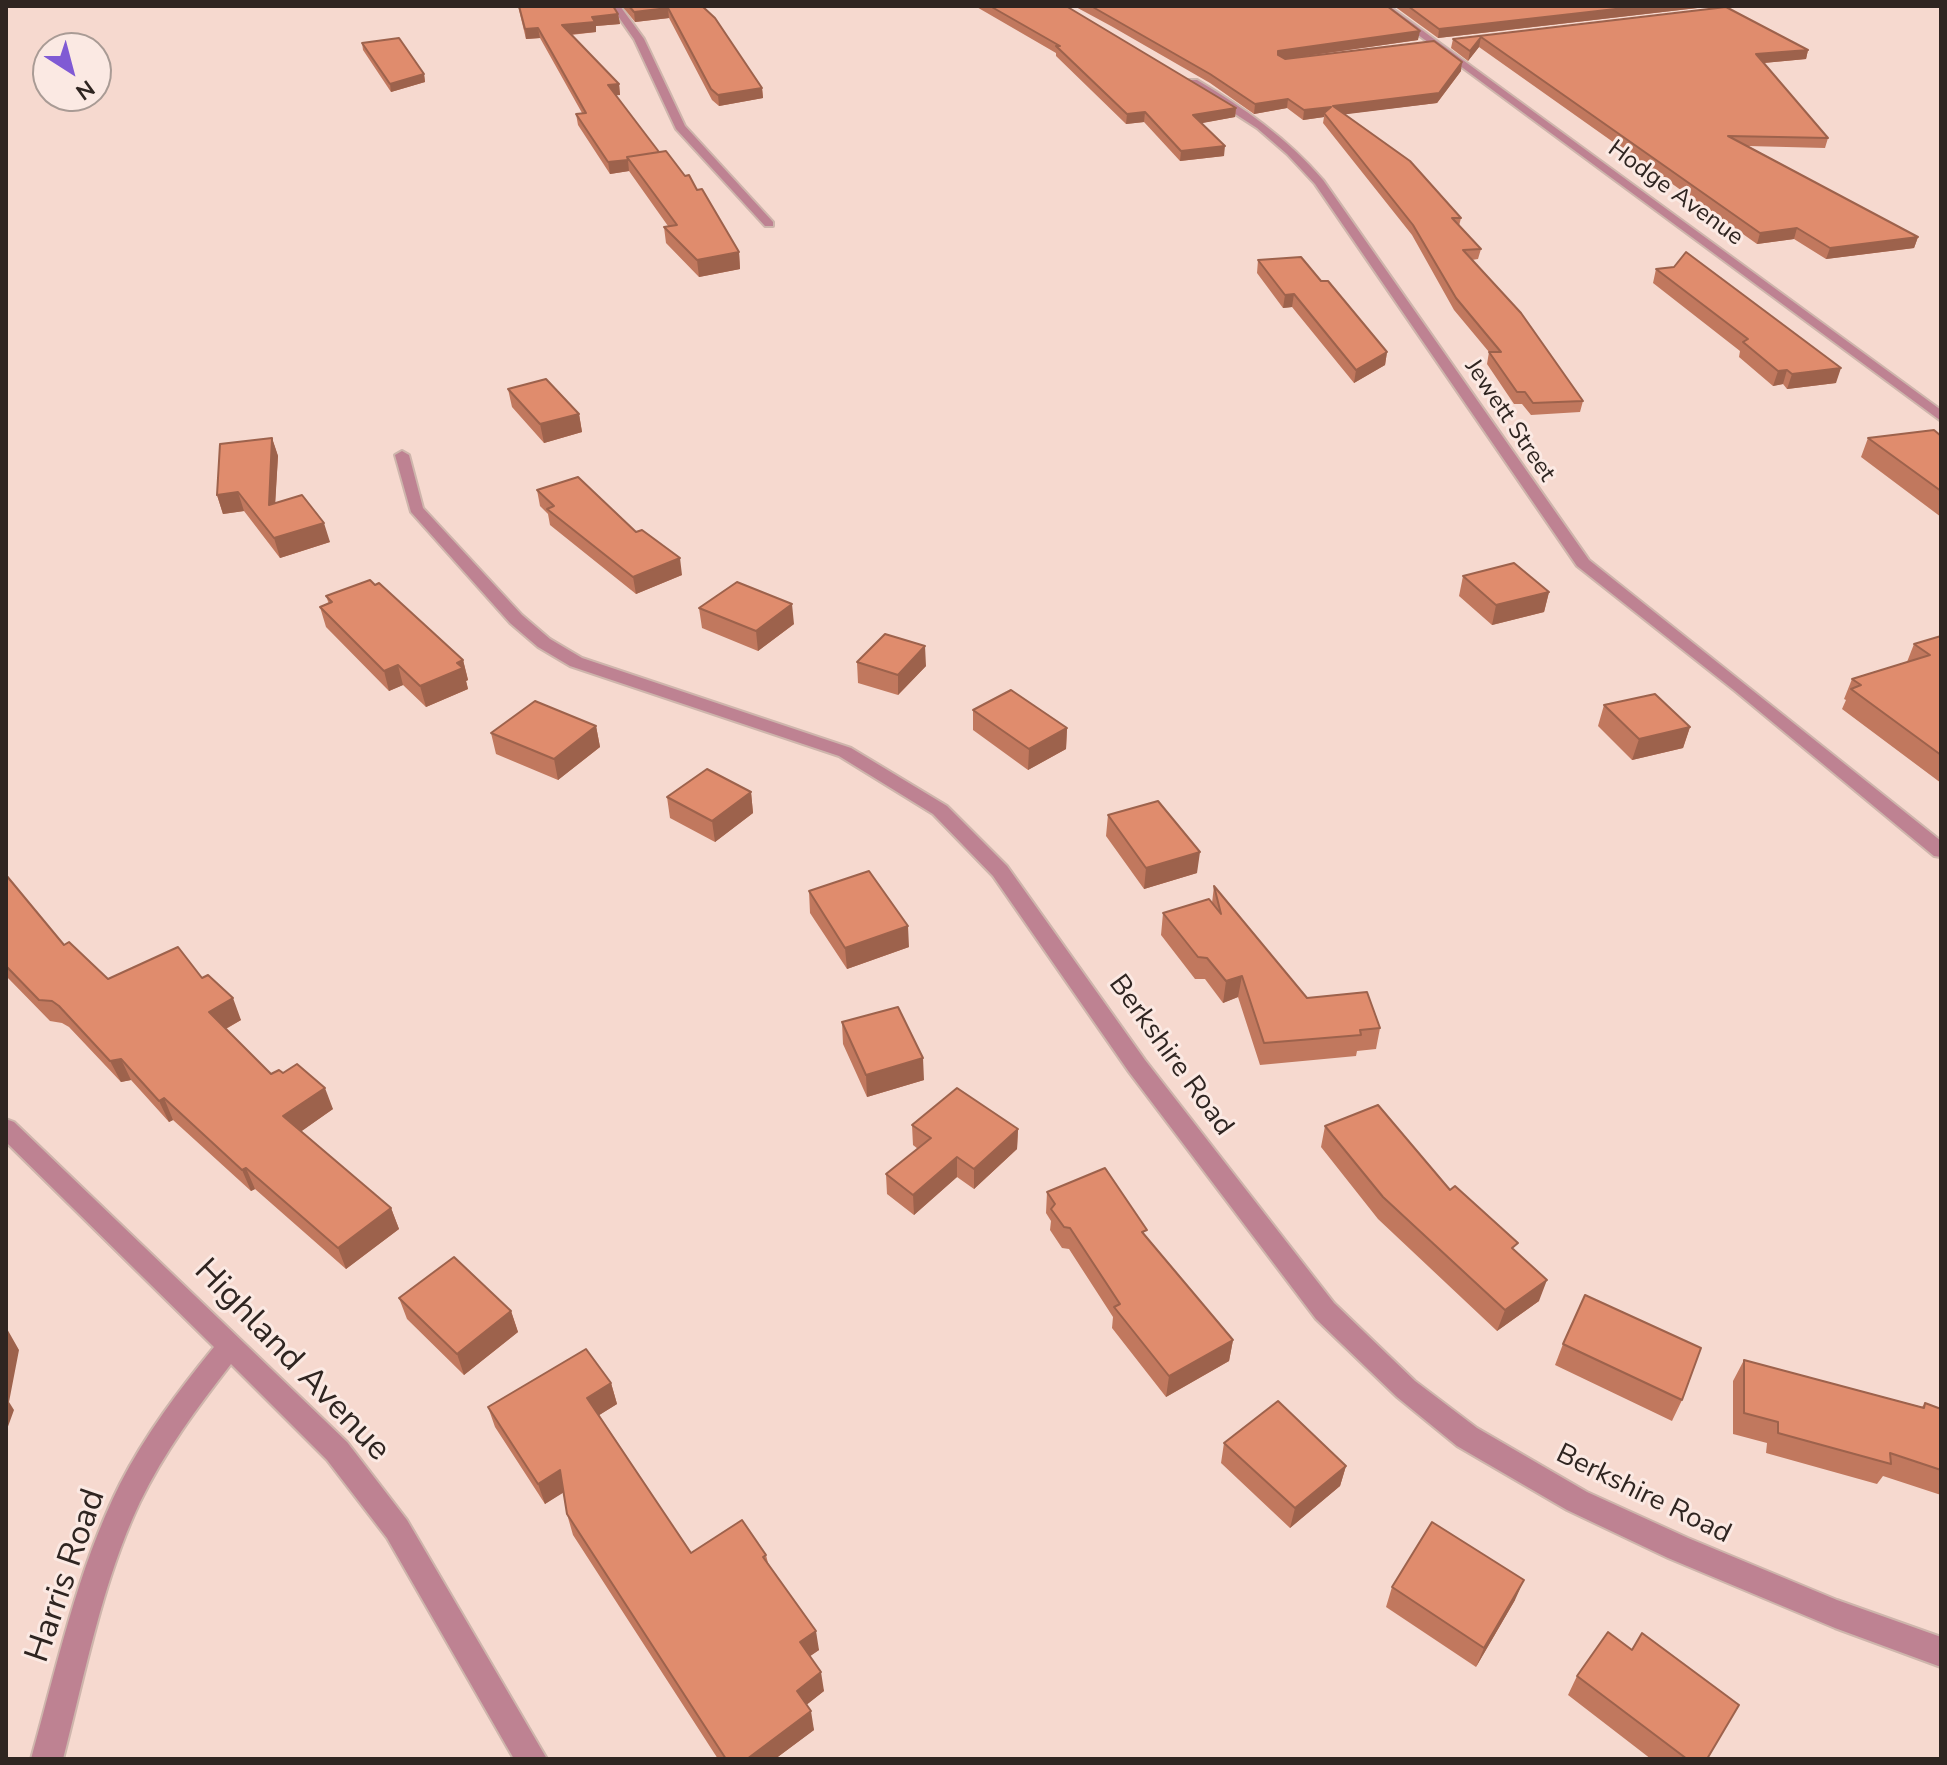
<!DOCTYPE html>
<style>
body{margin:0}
#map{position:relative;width:1947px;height:1765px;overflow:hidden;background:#f6d9cf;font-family:"Nunito Sans",sans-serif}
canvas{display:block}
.frame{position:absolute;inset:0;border:8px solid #2f2521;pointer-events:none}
.north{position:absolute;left:32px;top:32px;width:80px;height:80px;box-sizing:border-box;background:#fbe9e3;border:2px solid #a99b95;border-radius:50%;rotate:144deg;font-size:22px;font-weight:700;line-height:32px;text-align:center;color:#2f2521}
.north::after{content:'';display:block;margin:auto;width:28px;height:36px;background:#805ad4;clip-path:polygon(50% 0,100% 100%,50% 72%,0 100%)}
</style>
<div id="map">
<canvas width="1947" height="1765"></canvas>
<div class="frame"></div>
<div class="north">N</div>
</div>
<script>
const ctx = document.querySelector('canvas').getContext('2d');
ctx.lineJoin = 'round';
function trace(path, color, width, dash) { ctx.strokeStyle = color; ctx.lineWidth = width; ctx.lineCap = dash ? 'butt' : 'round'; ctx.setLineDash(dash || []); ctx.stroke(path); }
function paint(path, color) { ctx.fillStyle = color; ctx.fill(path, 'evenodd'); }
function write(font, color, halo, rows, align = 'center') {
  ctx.font = font + ' "Nunito Sans",sans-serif'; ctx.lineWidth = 6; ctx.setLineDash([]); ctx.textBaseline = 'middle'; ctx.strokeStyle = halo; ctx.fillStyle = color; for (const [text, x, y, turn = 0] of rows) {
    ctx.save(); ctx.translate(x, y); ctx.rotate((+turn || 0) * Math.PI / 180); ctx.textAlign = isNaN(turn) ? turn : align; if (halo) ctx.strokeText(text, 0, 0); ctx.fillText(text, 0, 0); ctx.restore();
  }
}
const minor = new Path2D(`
 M 611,6 L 620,6 L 644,39 L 685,126 L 773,222 L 773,226 L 765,226 L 676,129 L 634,39 Z
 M 1379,6 L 1389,6 L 1941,410 L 1941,421 Z
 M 402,451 L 409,455 L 423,508 L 522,615 L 550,639 L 582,658 L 851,748 L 947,806 L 1007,866 L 1145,1060 L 1334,1303 L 1415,1381 L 1477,1428 L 1587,1492 L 1688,1538 L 1837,1600 L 1941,1637 L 1941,1667 L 1835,1628 L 1668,1558 L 1567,1510 L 1457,1446 L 1397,1397 L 1316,1319 L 1129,1072 L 993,876 L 933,814 L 839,756 L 570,666 L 538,647 L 510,623 L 411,512 L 395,455 Z
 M 6,1119 L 14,1122 L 347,1442 L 407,1520 L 547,1759 L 514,1759 L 387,1538 L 327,1460 L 231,1364 C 197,1408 164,1452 140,1502 C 102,1582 85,1674 63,1759 L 31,1759 C 57,1667 77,1570 120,1484 C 145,1435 179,1390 214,1347 L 6,1142 Z`);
const tertiary = new Path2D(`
 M 1189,80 L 1197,80 C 1244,108 1287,138 1323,180 L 1589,560 L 1941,841 L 1941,857 L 1934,856 L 1735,691 L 1577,566 L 1315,184 L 1287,154 L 1257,128 L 1189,84 Z`);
trace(minor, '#ceb5ac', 4);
trace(tertiary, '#ceb5ac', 4);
paint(minor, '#be8292');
paint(tertiary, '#be8292');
paint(new Path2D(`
 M 518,6 L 613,6 L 618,14 L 620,24 L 596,26 L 596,32 L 571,35 L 619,84 L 620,95 L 615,95 L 659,152 L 685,176 L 697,190 L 739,252 L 740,269 L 699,277 L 666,243 L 664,227 L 668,226 L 629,171 L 610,174 L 578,125 L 576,114 L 582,113 L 540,38 L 526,39 Z
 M 622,6 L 702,6 L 762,88 L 763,98 L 719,106 L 712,100 L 669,18 L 635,22 Z
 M 975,6 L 1066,6 L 1236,108 L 1235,117 L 1201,123 L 1224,156 L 1180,161 L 1144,122 L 1126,124 L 1056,56 L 1056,53 Z
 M 1074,6 L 1387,6 L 1418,40 L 1300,57 L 1461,71 L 1437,103 L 1344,114 L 1461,218 L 1459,226 L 1481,249 L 1478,259 L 1472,260 L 1583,401 L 1580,412 L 1531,415 L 1522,404 L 1514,404 L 1487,364 L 1489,352 L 1454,310 L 1412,235 L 1323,123 L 1324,117 L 1303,120 L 1287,108 L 1254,114 L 1210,83 L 1111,26 Z
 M 1394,6 L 1706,6 L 1706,7 L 1438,38 Z
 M 1726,7 L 1808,50 L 1806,59 L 1763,63 L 1828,138 L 1825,148 L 1748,146 L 1918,237 L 1914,248 L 1826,259 L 1794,239 L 1757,244 L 1479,47 L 1468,61 L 1451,48 L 1453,39 Z
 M 362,43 L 424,74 L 425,82 L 391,92 L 363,50 Z
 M 1258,260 L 1321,281 L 1387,352 L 1385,365 L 1354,383 L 1292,307 L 1283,308 L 1257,273 Z
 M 1656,269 L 1836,383 L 1787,389 L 1783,384 L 1773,386 L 1739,357 L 1740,351 L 1653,283 Z
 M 508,389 L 579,414 L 582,432 L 544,443 L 512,407 Z
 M 1941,436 L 1941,517 L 1861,457 L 1868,438 Z
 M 272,438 L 278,456 L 275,503 L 330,542 L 280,558 L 244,511 L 223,514 L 217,495 Z
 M 537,490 L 682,575 L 636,594 L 550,525 L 548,514 L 540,506 Z
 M 1463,576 L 1549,592 L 1544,612 L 1492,625 L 1459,596 Z
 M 326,596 L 463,660 L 468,680 L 466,681 L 468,689 L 426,707 L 403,685 L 389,691 L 326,627 L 320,607 L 329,604 Z
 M 699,608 L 794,624 L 758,651 L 702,628 Z
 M 1941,636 L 1941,783 L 1842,709 L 1846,700 L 1844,699 L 1852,679 L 1907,662 L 1914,644 Z
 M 857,662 L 926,666 L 898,695 L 858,683 Z
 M 1604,705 L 1690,727 L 1683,748 L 1632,760 L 1598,726 Z
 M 973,710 L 1067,728 L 1066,749 L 1028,770 L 973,730 Z
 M 596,726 L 600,747 L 558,780 L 496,754 L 491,733 Z
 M 751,792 L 753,813 L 715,842 L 670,818 L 667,797 Z
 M 1108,815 L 1197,873 L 1144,889 L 1106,836 Z
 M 6,875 L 64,945 L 108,979 L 202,978 L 241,1020 L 226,1029 L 271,1074 L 333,1109 L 301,1131 L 391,1208 L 399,1229 L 346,1269 L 255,1189 L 251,1191 L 173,1120 L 169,1122 L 131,1080 L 121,1082 L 69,1027 L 62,1023 L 50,1021 L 6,976 Z
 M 1214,886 L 1307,998 L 1380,1028 L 1376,1049 L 1357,1051 L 1356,1056 L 1260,1065 L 1238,997 L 1223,1003 L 1205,979 L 1195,979 L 1161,935 L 1163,913 L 1212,903 Z
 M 809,891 L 909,947 L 847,969 L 810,913 Z
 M 842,1022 L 924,1080 L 867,1097 L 843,1044 Z
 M 912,1125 L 1018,1129 L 1017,1149 L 974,1189 L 957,1177 L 914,1215 L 887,1194 L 886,1174 L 918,1149 L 913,1145 Z
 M 1325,1126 L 1450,1190 L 1515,1252 L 1539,1301 L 1497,1331 L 1378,1219 L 1321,1147 Z
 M 1047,1192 L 1146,1237 L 1233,1340 L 1229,1361 L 1166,1397 L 1112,1328 L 1113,1317 L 1069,1249 L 1062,1248 L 1050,1230 L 1051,1221 L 1046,1213 Z
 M 399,1298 L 511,1311 L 518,1332 L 464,1375 L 407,1319 Z
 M 1563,1344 L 1682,1400 L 1672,1421 L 1555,1365 Z
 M 1744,1360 L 1922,1407 L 1925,1403 L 1941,1409 L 1941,1495 L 1883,1476 L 1877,1484 L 1766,1453 L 1767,1443 L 1733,1434 L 1733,1381 Z
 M 611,1383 L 617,1404 L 599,1415 L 691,1553 L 766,1555 L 768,1563 L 819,1650 L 810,1656 L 824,1691 L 806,1705 L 814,1730 L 775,1759 L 718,1759 L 573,1535 L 567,1514 L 563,1492 L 545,1504 L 495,1427 L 488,1407 Z
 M 1224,1443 L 1346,1466 L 1340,1486 L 1290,1528 L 1221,1463 Z
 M 1392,1587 L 1515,1600 L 1476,1667 L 1386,1607 Z
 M 1577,1676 L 1707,1759 L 1651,1759 L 1568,1695 Z`), '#c1785e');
paint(new Path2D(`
 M 1642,6 L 1706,6 L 1706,7 L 1438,38 L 1439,29 Z
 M 668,8 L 669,18 L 635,22 L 634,12 Z
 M 618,14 L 620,24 L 596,26 L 596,32 L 564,35 L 562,25 L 592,17 Z
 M 538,28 L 540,38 L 526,39 L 525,29 Z
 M 1420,31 L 1418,40 L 1277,60 L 1278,51 Z
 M 1481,37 L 1479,47 L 1468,61 L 1470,51 Z
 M 1808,50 L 1806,59 L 1753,64 L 1756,54 Z
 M 1462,62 L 1461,71 L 1437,103 L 1332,116 L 1333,106 Z
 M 424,74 L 425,82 L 391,92 L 390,84 Z
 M 619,84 L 620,95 L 609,96 L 608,85 Z
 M 762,88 L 763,98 L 719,106 L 718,95 Z
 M 1288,99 L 1287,108 L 1254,114 L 1255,104 Z
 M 1331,107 L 1324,113 L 1324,117 L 1303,120 L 1304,110 Z
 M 1236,108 L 1235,117 L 1192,125 L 1193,115 Z
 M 1145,112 L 1144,122 L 1126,124 L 1127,114 Z
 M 1225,146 L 1224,156 L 1180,161 L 1181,151 Z
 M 628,160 L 629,171 L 610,174 L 608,162 Z
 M 1797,228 L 1794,239 L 1757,244 L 1760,233 Z
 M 1918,237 L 1914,248 L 1826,259 L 1830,248 Z
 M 739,252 L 740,269 L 699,277 L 697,260 Z
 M 1294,294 L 1292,307 L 1283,308 L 1285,295 Z
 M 1387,352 L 1385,365 L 1354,383 L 1356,370 Z
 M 1841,368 L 1836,383 L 1787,389 L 1792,374 Z
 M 1787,370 L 1783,384 L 1773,386 L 1778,371 Z
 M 579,414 L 582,432 L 544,443 L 540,424 Z
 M 272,438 L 278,456 L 274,524 L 269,505 Z
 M 238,492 L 244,511 L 223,514 L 217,495 Z
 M 324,523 L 330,542 L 280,558 L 274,538 Z
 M 680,558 L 682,575 L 636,594 L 633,577 Z
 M 1549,592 L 1544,612 L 1492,625 L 1496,605 Z
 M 792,604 L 794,624 L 758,651 L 756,631 Z
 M 925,646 L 926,666 L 898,695 L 898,675 Z
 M 463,660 L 468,680 L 466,681 L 468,689 L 426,707 L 420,686 L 457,663 Z
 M 398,665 L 403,685 L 389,691 L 384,671 Z
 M 596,726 L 600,747 L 558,780 L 554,759 Z
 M 1690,727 L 1683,748 L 1632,760 L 1639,739 Z
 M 1067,728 L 1066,749 L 1028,770 L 1029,749 Z
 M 751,792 L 753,813 L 715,842 L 712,821 Z
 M 1200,852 L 1197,873 L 1144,889 L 1146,868 Z
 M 908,926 L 909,947 L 847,969 L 845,948 Z
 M 1242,976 L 1238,997 L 1223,1003 L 1226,981 Z
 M 233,998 L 241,1020 L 218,1033 L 209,1012 Z
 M 923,1058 L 924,1080 L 867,1097 L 866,1075 Z
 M 121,1059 L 131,1080 L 121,1082 L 110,1061 Z
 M 325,1088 L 333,1109 L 292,1138 L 283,1116 Z
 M 164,1098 L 173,1120 L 169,1122 L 159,1101 Z
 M 1018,1129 L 1017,1149 L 974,1189 L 974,1169 Z
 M 957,1157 L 957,1177 L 914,1215 L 913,1195 Z
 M 246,1168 L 255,1189 L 251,1191 L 242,1170 Z
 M 391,1208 L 399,1229 L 346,1269 L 338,1248 Z
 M 1547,1280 L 1539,1301 L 1497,1331 L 1505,1310 Z
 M 511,1311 L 518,1332 L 464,1375 L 457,1354 Z
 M 6,1327 L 19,1350 L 9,1402 L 14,1410 L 6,1432 Z
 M 1233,1340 L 1229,1361 L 1166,1397 L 1169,1376 Z
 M 611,1383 L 617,1404 L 593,1419 L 587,1398 Z
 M 1346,1466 L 1340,1486 L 1290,1528 L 1295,1508 Z
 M 560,1470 L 566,1491 L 545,1504 L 538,1484 Z
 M 1524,1580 L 1515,1600 L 1476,1667 L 1484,1648 Z
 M 816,1631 L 819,1650 L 803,1661 L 800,1642 Z
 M 821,1672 L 824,1691 L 800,1710 L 797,1691 Z
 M 811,1711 L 814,1730 L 775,1759 L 747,1759 Z`), '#9d624c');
const building = new Path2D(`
 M 519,6 L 613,6 L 618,14 L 592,17 L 595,22 L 562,25 L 619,84 L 608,85 L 659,152 L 627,157 L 628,160 L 608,162 L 576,114 L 586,113 L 538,28 L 525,29 Z
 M 629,6 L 702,6 L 715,18 L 762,88 L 718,95 L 711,89 L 668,8 L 634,12 Z
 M 990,6 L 1066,6 L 1236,108 L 1193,115 L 1225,146 L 1181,151 L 1145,112 L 1127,114 L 1056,46 L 1060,46 Z
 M 1091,6 L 1387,6 L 1420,31 L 1278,51 L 1278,55 L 1285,59 L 1434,41 L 1462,62 L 1439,93 L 1333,106 L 1410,161 L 1461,218 L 1452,218 L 1481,249 L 1463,250 L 1521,313 L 1583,401 L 1533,403 L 1525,392 L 1517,392 L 1489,352 L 1501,352 L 1456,298 L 1413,225 L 1324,113 L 1331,107 L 1304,110 L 1288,99 L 1255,104 L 1210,74 Z
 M 1408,6 L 1642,6 L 1439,29 Z
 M 1726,7 L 1808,50 L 1756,54 L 1828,138 L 1728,136 L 1918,237 L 1830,248 L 1797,228 L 1760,233 L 1481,37 L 1470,51 L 1453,39 Z
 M 399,38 L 424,74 L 390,84 L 362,43 Z
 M 666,151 L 685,176 L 689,175 L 697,190 L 702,189 L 739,252 L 697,260 L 664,227 L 677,225 L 627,157 Z
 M 1686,252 L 1841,368 L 1792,374 L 1787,370 L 1778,371 L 1743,342 L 1748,339 L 1656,269 L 1674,267 Z
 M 1301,257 L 1321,281 L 1328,281 L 1387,352 L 1356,370 L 1294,294 L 1285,295 L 1258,260 Z
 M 546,379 L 579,414 L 540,424 L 508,389 Z
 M 1934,430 L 1941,436 L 1941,491 L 1868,438 Z
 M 272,438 L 269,505 L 302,495 L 324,523 L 274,538 L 238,492 L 217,495 L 220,444 Z
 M 578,477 L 636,532 L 642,530 L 680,558 L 633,577 L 547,509 L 554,506 L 537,490 Z
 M 1514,563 L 1549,592 L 1496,605 L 1463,576 Z
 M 370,580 L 375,585 L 379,583 L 463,660 L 457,663 L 463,668 L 420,686 L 398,665 L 384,671 L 320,607 L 332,602 L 326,596 Z
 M 737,582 L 792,604 L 756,631 L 699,608 Z
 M 885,634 L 925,646 L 898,675 L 857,662 Z
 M 1941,636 L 1941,755 L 1851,689 L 1861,685 L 1852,679 L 1930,655 L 1914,644 Z
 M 1011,690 L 1067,728 L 1029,749 L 973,710 Z
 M 1655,694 L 1690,727 L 1639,739 L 1604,705 Z
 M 535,701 L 596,726 L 554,759 L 491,733 Z
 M 707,769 L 751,792 L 712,821 L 667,797 Z
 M 1158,801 L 1200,852 L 1146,868 L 1108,815 Z
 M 869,871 L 908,926 L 845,948 L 809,891 Z
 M 6,875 L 64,945 L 69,942 L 108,979 L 178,947 L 202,978 L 208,975 L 233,998 L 209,1012 L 271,1074 L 279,1070 L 283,1073 L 297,1064 L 325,1088 L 283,1116 L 391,1208 L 338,1248 L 246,1168 L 242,1170 L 164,1098 L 159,1101 L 121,1059 L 110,1061 L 59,1006 L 52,1001 L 39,1000 L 6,966 Z
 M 1214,886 L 1307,998 L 1367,992 L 1380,1028 L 1360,1030 L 1361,1035 L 1264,1043 L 1242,976 L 1226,981 L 1207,958 L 1198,957 L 1163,913 L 1209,899 L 1221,914 Z
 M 898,1007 L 923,1058 L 866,1075 L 842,1022 Z
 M 957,1088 L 1018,1129 L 974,1169 L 957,1157 L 913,1195 L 886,1174 L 931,1138 L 912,1125 Z
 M 1378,1105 L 1450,1190 L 1455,1186 L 1518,1243 L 1512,1248 L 1547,1280 L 1505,1310 L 1383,1197 L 1325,1126 Z
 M 1105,1168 L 1147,1230 L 1142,1232 L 1233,1340 L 1169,1376 L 1114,1307 L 1120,1304 L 1070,1228 L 1064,1227 L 1051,1209 L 1055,1204 L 1047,1192 Z
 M 454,1257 L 511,1311 L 457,1354 L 399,1298 Z
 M 1585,1295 L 1701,1348 L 1682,1400 L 1563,1344 Z
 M 586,1349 L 611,1383 L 587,1398 L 691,1553 L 742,1520 L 766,1555 L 763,1557 L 816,1631 L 800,1642 L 821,1672 L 797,1691 L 811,1711 L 747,1759 L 726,1759 L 567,1514 L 560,1470 L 538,1484 L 488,1407 Z
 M 1744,1360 L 1924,1408 L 1925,1403 L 1941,1409 L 1941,1470 L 1890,1453 L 1891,1464 L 1778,1433 L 1778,1422 L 1744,1413 Z
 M 1278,1401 L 1346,1466 L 1295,1508 L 1224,1443 Z
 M 1432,1522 L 1524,1580 L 1484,1648 L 1392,1587 Z
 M 1608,1632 L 1632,1650 L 1642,1633 L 1739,1705 L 1707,1759 L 1687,1759 L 1577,1676 Z`);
paint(building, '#e08c6d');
trace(building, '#9d624c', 2);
write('24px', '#2f2521', '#fbe9e3', [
 ["Hodge Avenue",1675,194,36],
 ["Jewett Street",1509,421,56]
]);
write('28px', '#2f2521', '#fbe9e3', [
 ["Berkshire Road",1170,1056,54],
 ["Berkshire Road",1643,1495,26]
]);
write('34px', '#2f2521', '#fbe9e3', [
 ["Highland Avenue",291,1361,46],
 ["Harris Road",67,1576,-71]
]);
</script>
